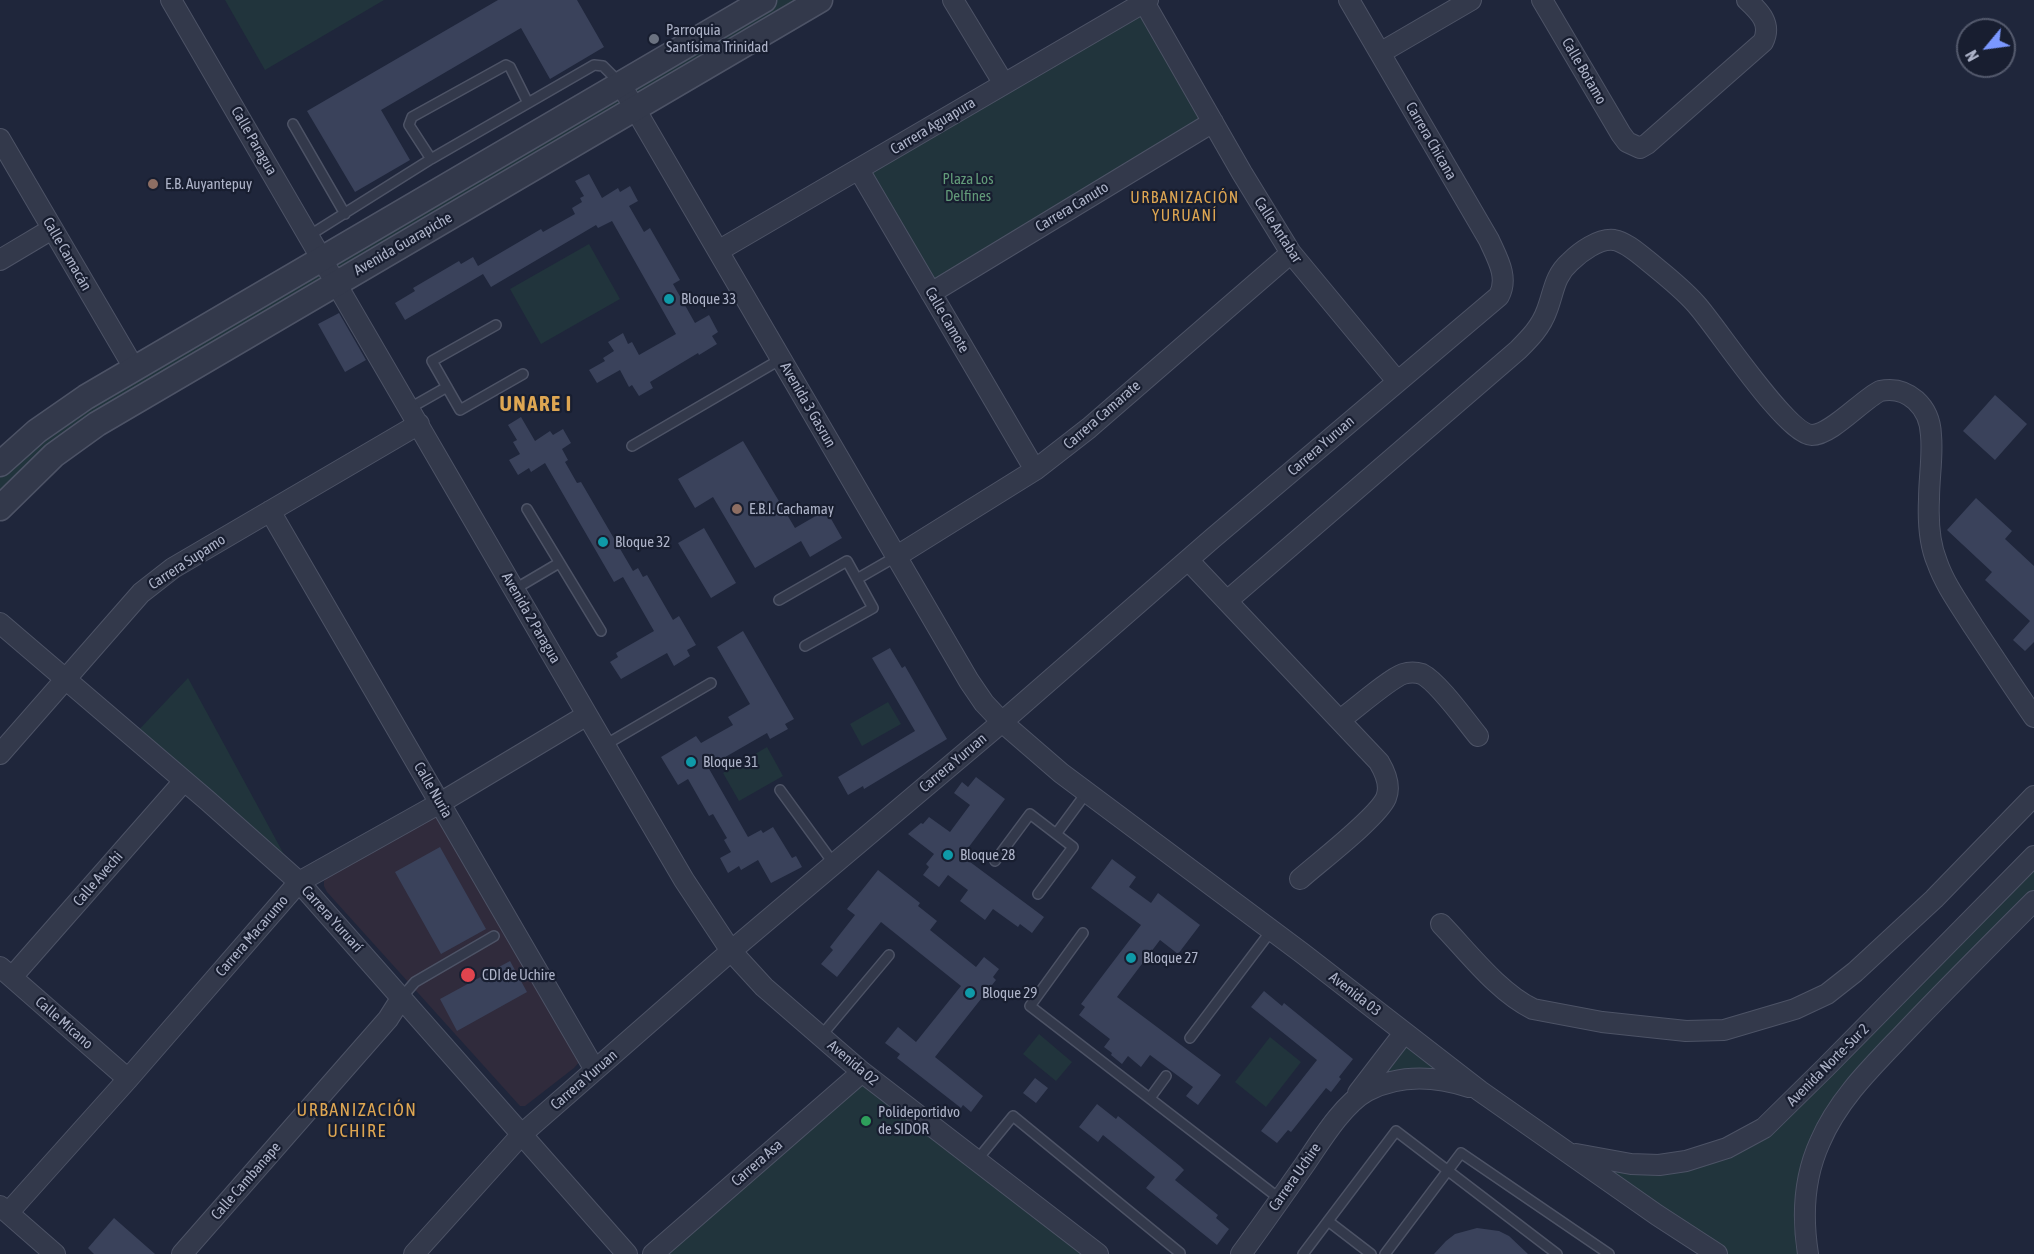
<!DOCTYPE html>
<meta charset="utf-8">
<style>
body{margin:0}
#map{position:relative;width:2034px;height:1254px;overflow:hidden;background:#1f263b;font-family:"Asap Condensed",sans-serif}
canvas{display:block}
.north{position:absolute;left:1956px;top:18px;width:60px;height:60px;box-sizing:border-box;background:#181e30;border:2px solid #545a6d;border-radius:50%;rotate:241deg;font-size:16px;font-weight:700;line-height:24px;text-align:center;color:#adb3c8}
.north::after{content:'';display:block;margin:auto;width:21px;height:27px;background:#7b98ff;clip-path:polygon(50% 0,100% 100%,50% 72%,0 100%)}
</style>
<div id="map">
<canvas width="2034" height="1254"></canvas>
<div class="north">N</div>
</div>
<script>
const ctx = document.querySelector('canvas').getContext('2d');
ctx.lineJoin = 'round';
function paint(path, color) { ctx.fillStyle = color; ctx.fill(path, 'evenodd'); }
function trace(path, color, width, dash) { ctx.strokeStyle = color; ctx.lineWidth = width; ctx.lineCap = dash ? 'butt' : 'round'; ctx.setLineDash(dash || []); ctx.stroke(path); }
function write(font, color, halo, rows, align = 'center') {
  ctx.font = font + ' "Asap Condensed",sans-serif'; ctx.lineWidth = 4.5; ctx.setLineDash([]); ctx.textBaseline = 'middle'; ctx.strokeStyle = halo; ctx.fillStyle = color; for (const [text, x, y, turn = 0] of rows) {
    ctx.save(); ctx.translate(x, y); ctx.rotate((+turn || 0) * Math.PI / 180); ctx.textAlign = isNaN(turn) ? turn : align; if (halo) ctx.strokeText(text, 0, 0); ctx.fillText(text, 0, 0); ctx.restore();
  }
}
paint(new Path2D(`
 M 436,813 L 582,1059 L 574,1068 L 525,1106 L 520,1106 L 327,892 L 324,886 L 324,881 L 328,876 Z`), '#302b3c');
paint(new Path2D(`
 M 225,0 L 384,0 L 265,70 Z
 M 764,0 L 820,0 L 97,424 L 0,508 L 0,464 L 16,449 Z
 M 1144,2 L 1213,122 L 931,293 L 859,170 Z
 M 589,244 L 620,299 L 541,344 L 510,289 Z
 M 188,678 L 299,882 L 132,737 Z
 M 888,702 L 901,724 L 862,746 L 850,724 Z
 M 767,747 L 783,776 L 739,801 L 723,773 Z
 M 2034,856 L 2034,901 L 1930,1006 L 1820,1142 L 1808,1254 L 1717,1254 L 1568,1153 L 1631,1164 L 1747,1138 Z
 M 1404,1033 L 1447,1080 L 1365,1092 Z
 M 1039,1034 L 1072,1062 L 1056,1081 L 1023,1054 Z
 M 1270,1037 L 1301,1062 L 1266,1107 L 1235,1082 Z
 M 862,1072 L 1100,1254 L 653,1254 Z`), '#21343c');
paint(new Path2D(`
 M 498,0 L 577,0 L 604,47 L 550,79 L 521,28 L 381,110 L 410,160 L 355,192 L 307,111 Z
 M 589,174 L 602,198 L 618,188 L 620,192 L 630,186 L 638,201 L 629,206 L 644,232 L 650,228 L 680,280 L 673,284 L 695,323 L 709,315 L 718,332 L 712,336 L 717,344 L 699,355 L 698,353 L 650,382 L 653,388 L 639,396 L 632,385 L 629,387 L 620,370 L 597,383 L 589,370 L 605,361 L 603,358 L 614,351 L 608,342 L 623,333 L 628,344 L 632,342 L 639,355 L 676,334 L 612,221 L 598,228 L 596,225 L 491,287 L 483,274 L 405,320 L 395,303 L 415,291 L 413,288 L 459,261 L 461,264 L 473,257 L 478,266 L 541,229 L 543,232 L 575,214 L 572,208 L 582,202 L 580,198 L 584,196 L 575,181 Z
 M 339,313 L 366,360 L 345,372 L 318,324 Z
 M 1995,395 L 2027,424 L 1995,460 L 1963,431 Z
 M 521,417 L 535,441 L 550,431 L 553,435 L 563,429 L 571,443 L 562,449 L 568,460 L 565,462 L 577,483 L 581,482 L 633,571 L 638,568 L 643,577 L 647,575 L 673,620 L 679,616 L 696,645 L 687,650 L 690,656 L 674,666 L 667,653 L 621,679 L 610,662 L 618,657 L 616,653 L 654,631 L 623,577 L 614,582 L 545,463 L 531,472 L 529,468 L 518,475 L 509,460 L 520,454 L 513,442 L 517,440 L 508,425 Z
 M 743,441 L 795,528 L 826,510 L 842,538 L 810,557 L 801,541 L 755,568 L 713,497 L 695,508 L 678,479 Z
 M 1976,498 L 2012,531 L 2005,539 L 2034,566 L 2034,642 L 2025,651 L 2013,640 L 2030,621 L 1985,580 L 1992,572 L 1947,530 Z
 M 704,528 L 736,583 L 711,598 L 678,543 Z
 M 743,631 L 794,719 L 785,724 L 788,729 L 770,739 L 767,733 L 708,767 L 748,837 L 761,830 L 763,833 L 773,827 L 792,858 L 796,856 L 802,867 L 771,883 L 758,860 L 741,870 L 739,866 L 728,873 L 720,858 L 731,852 L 724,840 L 727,838 L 713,814 L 709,816 L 688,779 L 678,785 L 661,757 L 696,736 L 701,743 L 733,725 L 728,717 L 750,704 L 717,647 Z
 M 890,648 L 902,668 L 905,666 L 947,739 L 864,789 L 863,786 L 848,795 L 838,777 L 915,731 L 872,658 Z
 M 976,777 L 1005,799 L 962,856 L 1044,917 L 1032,933 L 1020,924 L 1018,927 L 993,909 L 985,920 L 960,901 L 968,890 L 948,875 L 939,887 L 923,875 L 929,867 L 926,864 L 934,854 L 908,834 L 921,823 L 923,824 L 929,817 L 950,832 L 970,805 L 954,793 L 962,782 L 968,787 Z
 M 440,847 L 486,929 L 441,954 L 395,872 Z
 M 1112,859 L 1136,877 L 1129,887 L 1151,903 L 1158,893 L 1200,925 L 1178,954 L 1160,940 L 1117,997 L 1221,1075 L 1198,1105 L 1186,1096 L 1193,1087 L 1150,1055 L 1141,1067 L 1128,1056 L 1122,1064 L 1111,1055 L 1112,1053 L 1104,1047 L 1110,1039 L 1079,1015 L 1085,1007 L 1081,1004 L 1141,925 L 1091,888 Z
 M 878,870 L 920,903 L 918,906 L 937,921 L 930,930 L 976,967 L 984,957 L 999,969 L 993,977 L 996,980 L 935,1057 L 983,1096 L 971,1112 L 963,1105 L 961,1108 L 897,1058 L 900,1054 L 885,1043 L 898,1027 L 916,1042 L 961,986 L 881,922 L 837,977 L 821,964 L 833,950 L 830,947 L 855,915 L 847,909 Z
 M 510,961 L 527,992 L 457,1031 L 440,999 Z
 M 1264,991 L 1282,1006 L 1284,1003 L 1353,1059 L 1339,1077 L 1341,1079 L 1331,1092 L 1326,1088 L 1291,1132 L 1288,1130 L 1277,1143 L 1261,1131 L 1317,1060 L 1251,1007 Z
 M 1035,1078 L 1048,1088 L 1036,1103 L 1023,1093 Z
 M 1097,1104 L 1116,1119 L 1118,1116 L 1180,1166 L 1184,1170 L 1175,1180 L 1218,1215 L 1216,1218 L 1229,1229 L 1217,1245 L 1146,1188 L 1155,1177 L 1103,1135 L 1098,1142 L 1079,1127 Z
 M 114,1218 L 155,1254 L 94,1254 L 88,1248 Z
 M 1477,1228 L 1499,1231 L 1509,1236 L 1528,1254 L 1434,1254 L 1446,1241 L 1455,1234 Z`), '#3a425b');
const service = new Path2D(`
 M 293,124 L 345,214
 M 431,159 L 409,125 L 412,117 L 506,65 L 510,67 L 528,103
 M 310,235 L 431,159 L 594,65 L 603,66 L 620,83
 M 496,325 L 432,361 L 460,410 L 523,374
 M 410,408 L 447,387
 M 632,446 L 781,359
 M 527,509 L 601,631
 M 857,579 L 897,556
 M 515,589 L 559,563
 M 779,600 L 847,561 L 873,608 L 805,646
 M 605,745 L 711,683
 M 780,790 L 834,864
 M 1056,834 L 1087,792
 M 995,861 L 1030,814 L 1073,847 L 1038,894
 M 1083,933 L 1030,1006 L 1280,1199
 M 402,997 L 415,982 L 494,936
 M 821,1036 L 889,955
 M 1190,1038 L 1271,931
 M 1150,1098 L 1166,1076
 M 977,1160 L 1013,1116 L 1180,1253
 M 1328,1221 L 1371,1254
 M 1303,1254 L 1396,1131 L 1557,1254
 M 1385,1254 L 1461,1153 L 1609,1254`);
const minor = new Path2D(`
 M 171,0 L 600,737 L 684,880 L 731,951 L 764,987 L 862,1072 L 1098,1254
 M 953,0 L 1004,84
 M 1542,0 L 1621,134 L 1627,142 L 1640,148 L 1647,144 L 1763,42 C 1772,24 1760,12 1747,0
 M 1144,2 L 1242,173 L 1291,253 L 1397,381
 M 1380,53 L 1471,0
 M 620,83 L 969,681 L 984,703 L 1002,722 L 1061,773 L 1302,953 L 1480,1091 L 1657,1215 L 1717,1254
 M 0,139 L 134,368
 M 859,170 L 1035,470
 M 718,251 L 1148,0
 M 0,260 L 52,229
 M 931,293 L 1213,122
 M 270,511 L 595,1070
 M 897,556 L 1035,470 L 1089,428 L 1291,253
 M 1188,560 L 1379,762 C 1385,772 1391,786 1386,798 C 1377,818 1319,862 1300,879
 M 1227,601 L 1518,350 C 1530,338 1541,327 1547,310 C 1554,292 1554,276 1570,262 C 1580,252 1599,238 1614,240 C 1626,242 1639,254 1648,261 C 1665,275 1682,288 1696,304 C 1717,327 1786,434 1812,435 C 1831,435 1862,400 1880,391 C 1908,385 1930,407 1931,435 C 1933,456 1929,478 1929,499 C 1928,520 1929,543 1937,562 C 1945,585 1960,605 1973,626 C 1993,656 2013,687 2034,717
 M 0,623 L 208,801 L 299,882 L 627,1254
 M 1340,720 C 1354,710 1389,679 1403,674 C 1409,672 1416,672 1422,674 C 1438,682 1465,720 1478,736
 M 0,754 L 141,593 L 173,568 L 419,424
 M 1441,924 C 1468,952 1498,992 1533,1009 L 1602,1022 L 1686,1031 L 1724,1030 L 1795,1009 L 1827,994 L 1855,972 L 1934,899 L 2034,796
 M 0,967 L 128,1079
 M 12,977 L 184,781
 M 1358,1093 L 1404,1033
 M 1576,1154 L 1631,1164 L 1659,1165 L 1686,1161 L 1727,1148 L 1764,1128 L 1826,1067 L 2034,856
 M 0,1206 L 55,1254
 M 8,1213 L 128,1079 L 299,882 L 440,803 L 587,715
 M 182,1254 L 388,1019 L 402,997
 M 414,1254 L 522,1134 L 731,951 L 1002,722 L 1213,538 L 1499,296 C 1509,277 1497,258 1489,240 L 1349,0
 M 653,1254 L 862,1072
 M 1241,1254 C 1263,1224 1284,1194 1305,1164 C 1320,1142 1343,1104 1367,1091 C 1400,1074 1435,1076 1469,1087
 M 1808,1254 C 1802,1216 1804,1177 1820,1142 C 1839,1097 1876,1063 1909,1028 C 1950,985 1992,943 2034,901`);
const tertiary = new Path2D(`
 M 0,464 L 37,431 L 86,397 L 764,0
 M 0,508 L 54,455 L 97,424 L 820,0`);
trace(service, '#4d5366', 12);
trace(minor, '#4d5366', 22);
trace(tertiary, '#4d5366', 27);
trace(service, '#33394b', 9);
trace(minor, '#33394b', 20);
trace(tertiary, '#33394b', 24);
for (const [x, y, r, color] of [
 [654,39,6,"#6b7280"],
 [153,184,6,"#8d6e63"],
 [669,299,6,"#0f9aa8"],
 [737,509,6,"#8d6e63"],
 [603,542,6,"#0f9aa8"],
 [691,762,6,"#0f9aa8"],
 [948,855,6,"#0f9aa8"],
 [1131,958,6,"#0f9aa8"],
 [468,975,8,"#e0444e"],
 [970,993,6,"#0f9aa8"],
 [866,1121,6,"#2e9e5b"]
]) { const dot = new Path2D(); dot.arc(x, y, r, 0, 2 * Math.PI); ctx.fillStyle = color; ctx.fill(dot); trace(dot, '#181e30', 2); }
write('15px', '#adb3c8', '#181e30', [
 ["Parroquia",666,30],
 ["Santísima Trinidad",666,47],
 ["E.B. Auyantepuy",165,184],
 ["Bloque 33",681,299],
 ["E.B.I. Cachamay",749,509],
 ["Bloque 32",615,542],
 ["Bloque 31",703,762],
 ["Bloque 28",960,855],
 ["Bloque 27",1143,958],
 ["CDI de Uchire",482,975],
 ["Bloque 29",982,993],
 ["Polideportidvo",878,1112],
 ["de SIDOR",878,1129]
], 'left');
write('15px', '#adb3c8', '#181e30', [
 ["Calle Botamo",1584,71,60],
 ["Carrera Aguapura",933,126,-31],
 ["Calle Paragua",254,141,60],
 ["Carrera Chicana",1431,141,60],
 ["Carrera Canuto",1072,207,-31],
 ["Calle Antabar",1278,230,57],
 ["Avenida Guarapiche",403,244,-30],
 ["Calle Camacán",67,254,60],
 ["Calle Camote",947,320,60],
 ["Avenida 3 Gasrun",808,405,60],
 ["Carrera Camarate",1102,415,-41],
 ["Carrera Yuruan",1321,446,-41],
 ["Carrera Supamo",187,562,-33],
 ["Avenida 2 Paragua",531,618,60],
 ["Carrera Yuruan",953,763,-40],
 ["Calle Nuria",433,790,60],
 ["Calle Avechi",98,879,-49],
 ["Carrera Yuruarí",332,919,48],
 ["Carrera Macarumo",252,936,-49],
 ["Avenida 03",1355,994,38],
 ["Calle Micano",64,1023,41],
 ["Avenida 02",853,1063,40],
 ["Avenida Norte-Sur 2",1828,1065,-45],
 ["Carrera Yuruan",584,1080,-41],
 ["Carrera Asa",757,1163,-41],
 ["Carrera Uchire",1295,1177,-55],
 ["Calle Cambanape",246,1181,-49]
]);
write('15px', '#629b79', '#181e30', [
 ["Plaza Los",968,179],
 ["Delfines",968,196]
]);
ctx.letterSpacing = '1.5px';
write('16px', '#dea652', '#181e30', [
 ["URBANIZACIÓN",1185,198],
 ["YURUANÍ",1185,216]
]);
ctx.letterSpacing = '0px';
ctx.letterSpacing = '1.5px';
write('18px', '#dea652', '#181e30', [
 ["URBANIZACIÓN",357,1110],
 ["UCHIRE",357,1131]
]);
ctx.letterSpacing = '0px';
ctx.letterSpacing = '1.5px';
write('bold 21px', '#dea652', '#181e30', [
 ["UNARE I",536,404]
]);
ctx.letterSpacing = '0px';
</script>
